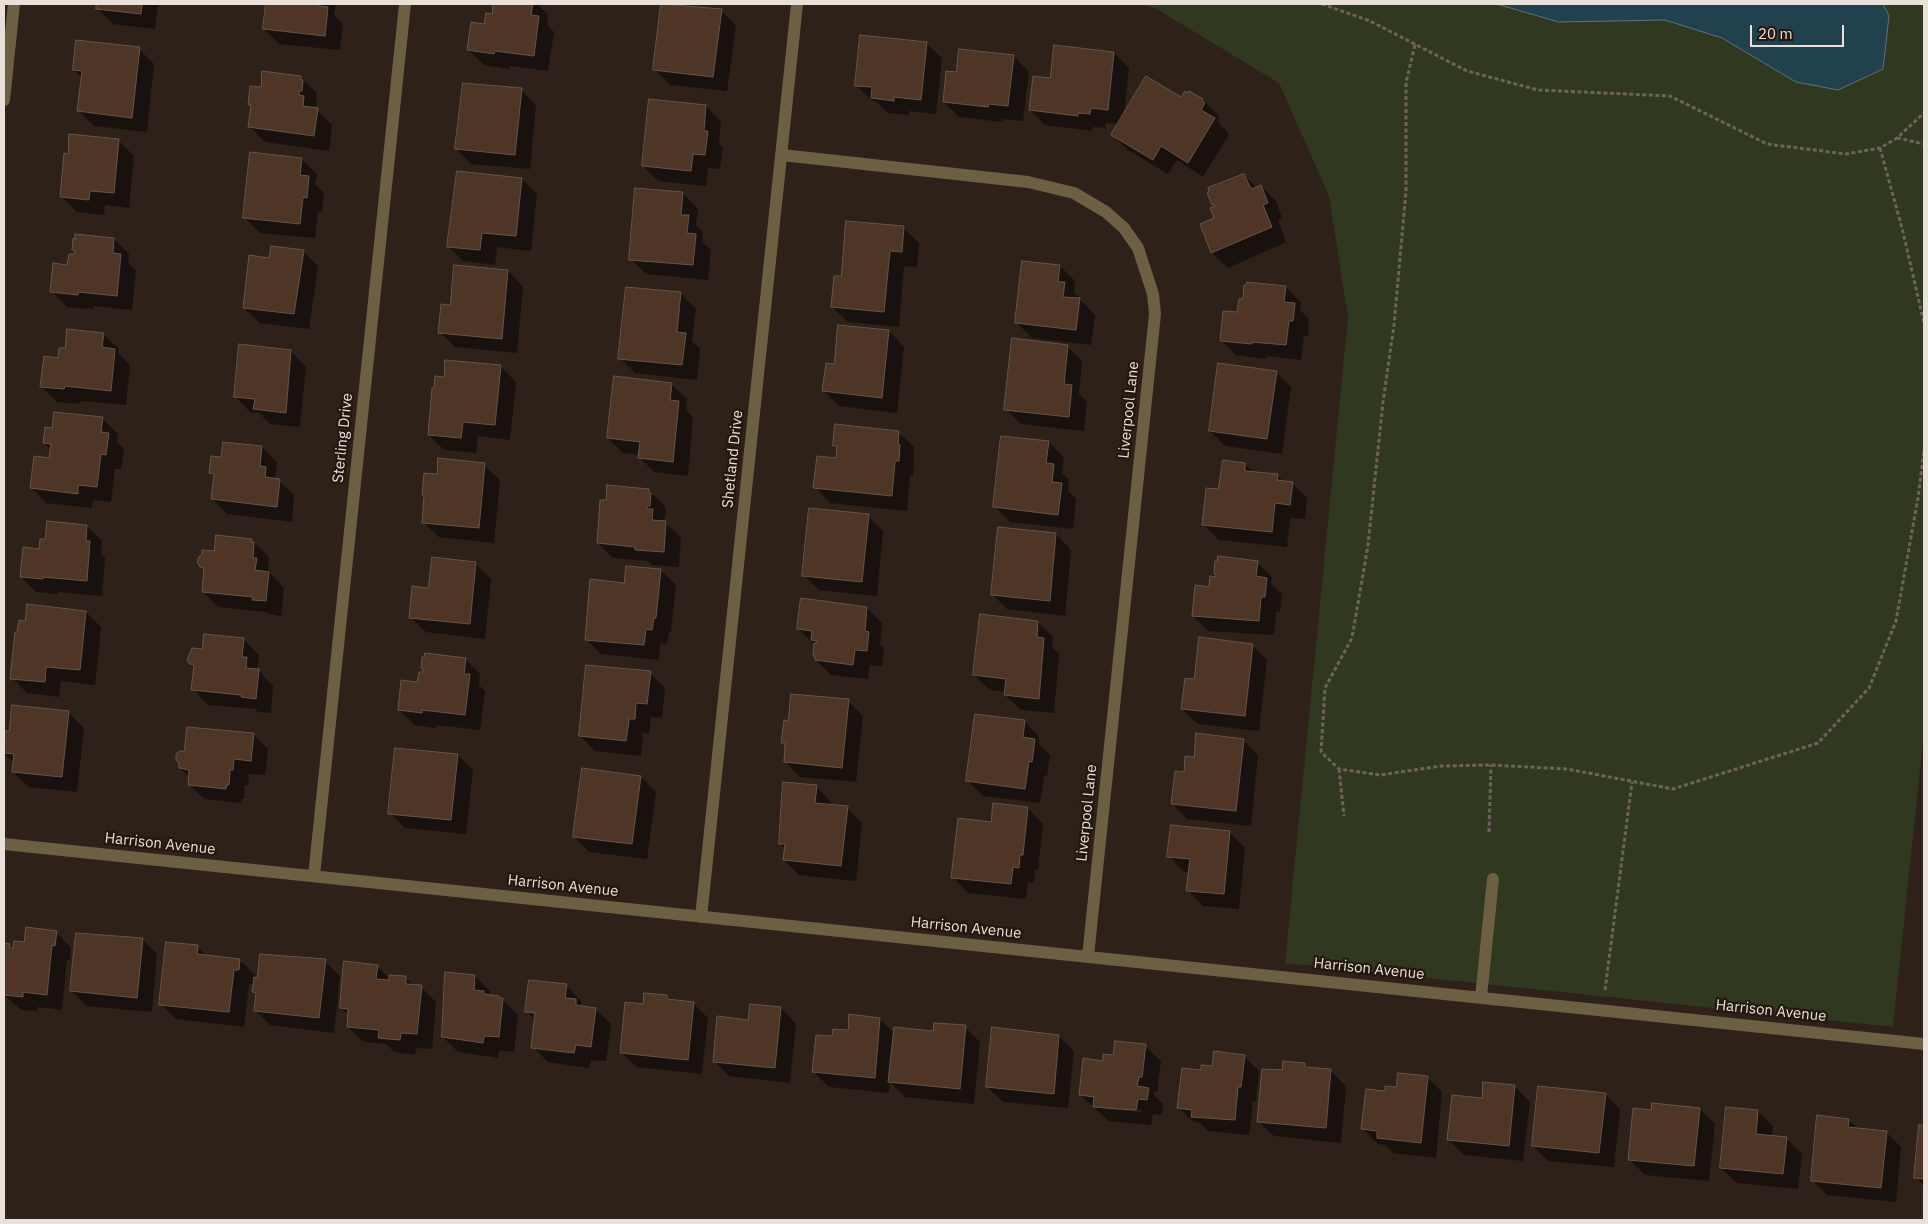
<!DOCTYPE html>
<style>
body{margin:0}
#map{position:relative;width:1928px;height:1224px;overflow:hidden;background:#2d2119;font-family:"IBM Plex Sans",sans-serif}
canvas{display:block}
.frame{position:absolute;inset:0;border:5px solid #e9e0da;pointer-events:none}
.scale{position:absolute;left:1750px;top:25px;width:94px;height:22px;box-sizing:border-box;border:2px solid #e9e0da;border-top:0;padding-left:6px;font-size:15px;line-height:18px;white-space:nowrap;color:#e9e0da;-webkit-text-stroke:4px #231710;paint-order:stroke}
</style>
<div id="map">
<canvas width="1928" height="1224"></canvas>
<div class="frame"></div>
<div class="scale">20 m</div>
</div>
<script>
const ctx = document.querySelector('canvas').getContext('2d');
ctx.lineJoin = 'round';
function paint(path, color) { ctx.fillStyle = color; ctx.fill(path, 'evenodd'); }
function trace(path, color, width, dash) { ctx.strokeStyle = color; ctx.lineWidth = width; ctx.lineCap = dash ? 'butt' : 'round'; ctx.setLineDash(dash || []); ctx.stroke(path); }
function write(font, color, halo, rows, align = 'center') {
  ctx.font = font + ' "IBM Plex Sans",sans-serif'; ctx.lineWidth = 4.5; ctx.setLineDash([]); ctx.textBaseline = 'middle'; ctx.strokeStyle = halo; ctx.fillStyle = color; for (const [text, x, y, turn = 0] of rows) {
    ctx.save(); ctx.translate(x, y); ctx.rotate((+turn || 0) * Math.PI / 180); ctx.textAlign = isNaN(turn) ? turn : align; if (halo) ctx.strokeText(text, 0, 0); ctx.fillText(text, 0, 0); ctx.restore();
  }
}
paint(new Path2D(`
 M 1138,4 L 1924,4 L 1924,732 L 1893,1027 L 1285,963 L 1348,317 L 1329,196 L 1279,83 L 1155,8 Z`), '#303820');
const water = new Path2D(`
 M 1497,4 L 1883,4 L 1889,16 L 1883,69 L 1838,90 L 1796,82 L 1722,38 L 1665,20 L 1559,22 Z`);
paint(water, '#22414f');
trace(water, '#5e7179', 1);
paint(new Path2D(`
 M 98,4 L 158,4 L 155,29 L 113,24 L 98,9 Z
 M 267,4 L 336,4 L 334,15 L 343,24 L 340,50 L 279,44 L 264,28 Z
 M 494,4 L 537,4 L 548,15 L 547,25 L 554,32 L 548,71 L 510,66 L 509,69 L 484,65 L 468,50 L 493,15 Z
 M 662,4 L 721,10 L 736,26 L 727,91 L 670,85 L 655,70 Z
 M 926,43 L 942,58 L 936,114 L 909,111 L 909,115 L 888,113 L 875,101 L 871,100 L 856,85 Z
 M 139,49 L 154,64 L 147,132 L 94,126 L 79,111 L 82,78 L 74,70 Z
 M 1114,53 L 1129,68 L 1124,116 L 1181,99 L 1190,93 L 1203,100 L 1218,115 L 1219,119 L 1218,122 L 1229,134 L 1203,177 L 1177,160 L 1168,174 L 1128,150 L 1112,135 L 1119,124 L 1106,123 L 1105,128 L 1093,127 L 1092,131 L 1045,125 L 1030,110 L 1051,79 Z
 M 1014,56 L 1029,72 L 1023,121 L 1003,119 L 1003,122 L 959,117 L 944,102 Z
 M 300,77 L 316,92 L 317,97 L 316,106 L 312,106 L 332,125 L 329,151 L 265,142 L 250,127 L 252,107 L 249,104 L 262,88 Z
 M 521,90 L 536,105 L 530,169 L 471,164 L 456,148 Z
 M 650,100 L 706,106 L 721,122 L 719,144 L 723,148 L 720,169 L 708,168 L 706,186 L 658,181 L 643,166 Z
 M 118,140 L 134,156 L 129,208 L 105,205 L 104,215 L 77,212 L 62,197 L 69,155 Z
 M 301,159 L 317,174 L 315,184 L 324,193 L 322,212 L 318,212 L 315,238 L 260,233 L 244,217 Z
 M 1244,175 L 1257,188 L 1261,186 L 1276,201 L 1282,218 L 1278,220 L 1286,242 L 1228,268 L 1212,253 L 1201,224 L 1216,218 L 1216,207 L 1213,204 Z
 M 522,179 L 537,194 L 531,251 L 497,247 L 495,265 L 463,261 L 448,246 L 453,201 Z
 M 683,193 L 698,209 L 696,225 L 703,232 L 702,242 L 711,250 L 708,280 L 646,274 L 631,259 Z
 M 904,228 L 919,243 L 917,267 L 904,266 L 899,327 L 848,322 L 832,307 L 842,278 Z
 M 114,239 L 129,254 L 128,263 L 136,270 L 132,310 L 93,306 L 93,309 L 67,307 L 52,291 L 75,256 L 76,252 L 73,250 Z
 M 303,251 L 318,266 L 309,329 L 260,323 L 244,308 L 270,259 Z
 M 1060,266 L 1075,281 L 1074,293 L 1095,315 L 1091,345 L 1032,338 L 1017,323 Z
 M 455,267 L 508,271 L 523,287 L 517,353 L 455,347 L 440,332 L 451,306 Z
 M 1286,287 L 1301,302 L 1300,310 L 1309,319 L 1308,336 L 1304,336 L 1301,360 L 1267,356 L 1266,359 L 1236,355 L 1221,340 L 1244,301 Z
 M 680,293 L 696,309 L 692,341 L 700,349 L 697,380 L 635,373 L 620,358 Z
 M 889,331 L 904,347 L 897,413 L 839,406 L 824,391 L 835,365 Z
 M 103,334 L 119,349 L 118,353 L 130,365 L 126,405 L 80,401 L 79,404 L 57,402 L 42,387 L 59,359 L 66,349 Z
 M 1067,346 L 1082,361 L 1079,394 L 1087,402 L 1084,431 L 1021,424 L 1006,409 Z
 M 291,351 L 306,367 L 300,427 L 270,424 L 259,413 L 250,412 L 235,396 Z
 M 501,367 L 516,382 L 510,440 L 478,436 L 476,453 L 444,450 L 429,435 L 445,379 Z
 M 1276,372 L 1291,387 L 1282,454 L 1225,446 L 1210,431 Z
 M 671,384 L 687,399 L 686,410 L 693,417 L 688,476 L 654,472 L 639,457 L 639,455 L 623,453 L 608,438 Z
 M 55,413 L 103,419 L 118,434 L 117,442 L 124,449 L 121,469 L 115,469 L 111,502 L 93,500 L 92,508 L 46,503 L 31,487 L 50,459 L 51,450 L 44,443 L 54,429 Z
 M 898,432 L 914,447 L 913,476 L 910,475 L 907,511 L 830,503 L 815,487 L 837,459 L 838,449 L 834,445 Z
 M 1049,442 L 1064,458 L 1062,473 L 1069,480 L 1068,491 L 1076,499 L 1073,529 L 1010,522 L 995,507 Z
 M 262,447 L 277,462 L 275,478 L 294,495 L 292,522 L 227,514 L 212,498 L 214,477 L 210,473 L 222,458 Z
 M 1245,464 L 1254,473 L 1277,475 L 1284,482 L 1292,483 L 1307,498 L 1305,519 L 1290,518 L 1287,547 L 1219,540 L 1203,524 L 1219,491 Z
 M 484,465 L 500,480 L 494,543 L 439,537 L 423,522 L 438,476 Z
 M 648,490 L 664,505 L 666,510 L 664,522 L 681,537 L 679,567 L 652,565 L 648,561 L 613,558 L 598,543 Z
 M 868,516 L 883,531 L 877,596 L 819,590 L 804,575 Z
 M 87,526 L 102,541 L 101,553 L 105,558 L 102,596 L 58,592 L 58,594 L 36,592 L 21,577 L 47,541 Z
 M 1056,534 L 1071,550 L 1065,616 L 1007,609 L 992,594 Z
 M 251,540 L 267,555 L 269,559 L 268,571 L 284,588 L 281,616 L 269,614 L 266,612 L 218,607 L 203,591 L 205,571 L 201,566 L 215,553 Z
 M 1257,562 L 1272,577 L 1271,584 L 1282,594 L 1280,612 L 1276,611 L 1274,635 L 1208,631 L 1193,616 L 1217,578 Z
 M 476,564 L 491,579 L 485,639 L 426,632 L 410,617 L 429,589 Z
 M 660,570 L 676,585 L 671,632 L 669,632 L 667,644 L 660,643 L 659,660 L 601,654 L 586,639 L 625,584 Z
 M 867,608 L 882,623 L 880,644 L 884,648 L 882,666 L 870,665 L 868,679 L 831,675 L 816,660 L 814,644 L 799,629 Z
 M 86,612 L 101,627 L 95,685 L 61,681 L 59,697 L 27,693 L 12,678 L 26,622 Z
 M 1038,622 L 1053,637 L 1052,647 L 1059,654 L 1054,713 L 1021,710 L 1005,695 L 1006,692 L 990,690 L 974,675 Z
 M 243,639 L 259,655 L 257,669 L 273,686 L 271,713 L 258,712 L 255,709 L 208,705 L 193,689 L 195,668 L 191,664 L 203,650 Z
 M 1252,645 L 1267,660 L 1259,731 L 1198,724 L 1182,709 L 1195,680 Z
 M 465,659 L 480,674 L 479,685 L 485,691 L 480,730 L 437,725 L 436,728 L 415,725 L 399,710 L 418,683 L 424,670 Z
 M 650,673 L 665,688 L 662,718 L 651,717 L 649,734 L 641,733 L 643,737 L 641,756 L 595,751 L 580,736 Z
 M 848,701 L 863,716 L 856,782 L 800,777 L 785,761 L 786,746 L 783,742 L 789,722 Z
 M 69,713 L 84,728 L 77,792 L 29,787 L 13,772 L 14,763 L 4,753 Z
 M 1024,721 L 1039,737 L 1039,744 L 1050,755 L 1047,776 L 1044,776 L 1040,803 L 983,796 L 968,781 Z
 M 253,734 L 268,749 L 265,775 L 249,774 L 248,785 L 245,785 L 244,799 L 241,799 L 241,803 L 204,799 L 189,784 L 190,778 L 180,768 L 185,752 Z
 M 1243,740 L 1258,755 L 1251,826 L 1187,819 L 1172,803 L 1185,773 Z
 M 458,755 L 473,770 L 466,834 L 405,828 L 390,813 Z
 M 641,777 L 656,792 L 647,859 L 589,852 L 574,836 Z
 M 816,786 L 831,802 L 831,806 L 847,808 L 862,823 L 856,881 L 799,875 L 784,860 L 785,849 L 780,843 Z
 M 1028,808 L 1043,824 L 1038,870 L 1035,870 L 1034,883 L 1028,882 L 1026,899 L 968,893 L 953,877 L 993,823 Z
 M 1230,833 L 1245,848 L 1239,909 L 1203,906 L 1188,890 L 1190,872 L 1184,872 L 1169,856 Z
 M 56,932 L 71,948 L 70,960 L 67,960 L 62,1010 L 38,1007 L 37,1011 L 21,1010 L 4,995 L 4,945 L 9,945 L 14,950 L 25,943 Z
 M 142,939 L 157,954 L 152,1012 L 86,1006 L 71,990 Z
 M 197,947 L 207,956 L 240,960 L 255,975 L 254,979 L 325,961 L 340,976 L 334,1033 L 270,1025 L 255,1010 L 257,995 L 253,992 L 254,985 L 249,984 L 244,1027 L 176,1019 L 161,1004 Z
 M 377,966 L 390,979 L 406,978 L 414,986 L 421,987 L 436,1002 L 432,1049 L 416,1048 L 415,1055 L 394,1052 L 386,1044 L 364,1042 L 348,1027 L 349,1016 L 341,1008 Z
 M 475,976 L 490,991 L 490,996 L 499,997 L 518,1015 L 514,1052 L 499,1050 L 498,1058 L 458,1052 L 443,1037 Z
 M 566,985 L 581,1001 L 581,1006 L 595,1009 L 611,1024 L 606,1061 L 591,1060 L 589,1068 L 548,1062 L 533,1047 L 536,1021 L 526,1011 Z
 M 666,996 L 670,1000 L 693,1003 L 708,1018 L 702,1074 L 637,1067 L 621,1052 L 644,1005 Z
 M 781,1008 L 796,1024 L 790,1083 L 729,1076 L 714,1061 L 749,1021 Z
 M 880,1019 L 894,1033 L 934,1032 L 965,1027 L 980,1042 L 974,1104 L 905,1097 L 890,1082 L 889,1093 L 829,1087 L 814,1072 L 833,1037 Z
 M 1059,1036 L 1074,1052 L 1068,1108 L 1003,1102 L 987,1087 Z
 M 1145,1046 L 1161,1061 L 1157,1092 L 1154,1091 L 1153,1094 L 1163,1104 L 1162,1115 L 1153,1114 L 1151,1125 L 1109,1121 L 1080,1095 L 1104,1062 ZM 1101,1106 L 1142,1110 L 1142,1112 L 1104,1109 Z
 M 1244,1056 L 1259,1071 L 1256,1102 L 1253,1101 L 1249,1135 L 1208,1131 L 1200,1123 L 1194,1122 L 1178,1107 L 1202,1071 Z
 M 1304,1064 L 1309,1069 L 1331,1071 L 1346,1086 L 1341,1143 L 1274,1136 L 1258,1121 L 1284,1072 Z
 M 1427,1077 L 1442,1092 L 1436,1158 L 1393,1153 L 1385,1145 L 1378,1144 L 1363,1129 L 1386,1092 Z
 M 1514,1086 L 1530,1102 L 1523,1161 L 1464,1155 L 1449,1140 L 1483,1099 Z
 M 1605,1094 L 1620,1109 L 1614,1167 L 1548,1161 L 1533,1146 Z
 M 1700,1109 L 1715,1124 L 1709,1181 L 1645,1175 L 1629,1159 L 1652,1111 Z
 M 1758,1111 L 1773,1126 L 1772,1137 L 1786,1138 L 1802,1154 L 1798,1189 L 1737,1183 L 1721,1168 Z
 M 1848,1120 L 1858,1129 L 1886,1132 L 1901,1147 L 1896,1202 L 1827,1195 L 1812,1180 Z
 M 1921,1126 L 1924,1127 L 1924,1186 L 1916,1177 Z`), '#0007');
const building = new Path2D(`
 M 97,4 L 142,4 L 141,14 L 96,9 Z
 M 266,4 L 319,4 L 319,6 L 328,7 L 325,36 L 263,29 Z
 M 493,4 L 533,4 L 531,15 L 539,16 L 534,56 L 495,51 L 494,54 L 467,50 L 471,22 L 484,24 L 486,13 L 492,14 Z
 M 661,4 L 722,9 L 713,77 L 653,70 Z
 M 860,35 L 927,42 L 921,100 L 894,97 L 894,101 L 871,98 L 872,87 L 855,86 Z
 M 76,40 L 140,47 L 132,118 L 77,111 L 82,71 L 73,70 Z
 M 1054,45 L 1114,52 L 1108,110 L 1091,108 L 1090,114 L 1078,113 L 1078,116 L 1029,110 L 1033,76 L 1050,78 Z
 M 959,49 L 1014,55 L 1008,106 L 989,104 L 988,107 L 943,102 L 946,71 L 956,72 Z
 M 262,71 L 301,76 L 301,80 L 303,80 L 302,91 L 299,91 L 299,95 L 304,96 L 303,106 L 318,108 L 314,136 L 248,127 L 251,105 L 248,105 L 250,86 L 261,87 Z
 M 1146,76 L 1181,97 L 1185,91 L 1188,93 L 1189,91 L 1203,99 L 1202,101 L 1205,103 L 1201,110 L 1215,118 L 1188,163 L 1161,146 L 1153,160 L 1111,135 Z
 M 463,83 L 522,88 L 515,155 L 455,149 Z
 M 649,99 L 706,105 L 704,131 L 708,131 L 705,155 L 693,154 L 691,171 L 642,166 Z
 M 69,134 L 119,139 L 114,193 L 90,191 L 89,200 L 60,197 L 64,153 L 68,154 Z
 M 250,152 L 302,158 L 300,175 L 309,176 L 307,198 L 303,197 L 300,224 L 243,218 Z
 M 457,171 L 522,178 L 516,236 L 482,233 L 480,250 L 447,247 Z
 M 1244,174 L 1251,189 L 1261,185 L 1268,203 L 1263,205 L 1272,227 L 1211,253 L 1200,224 L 1214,218 L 1210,208 L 1215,206 L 1214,204 L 1212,205 L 1207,193 L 1209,192 L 1208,188 Z
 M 635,188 L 683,192 L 681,215 L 689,215 L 687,233 L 696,234 L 693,265 L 629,260 Z
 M 846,221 L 904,226 L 902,252 L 890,251 L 884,312 L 831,307 L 834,276 L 841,276 Z
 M 75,234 L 114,238 L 113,253 L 121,254 L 117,296 L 78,292 L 78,295 L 50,292 L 53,263 L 67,265 L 69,254 L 74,254 L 75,250 L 72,250 L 73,238 L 75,239 Z
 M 271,246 L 304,250 L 294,314 L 243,308 L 249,255 L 269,258 Z
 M 1022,261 L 1060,265 L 1058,282 L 1065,282 L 1063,297 L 1080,298 L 1076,330 L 1015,323 Z
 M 454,265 L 508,270 L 502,339 L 438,333 L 441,304 L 450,305 Z
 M 1247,282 L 1286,286 L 1284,302 L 1295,303 L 1293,321 L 1289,321 L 1286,345 L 1252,342 L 1252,344 L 1220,341 L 1223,311 L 1237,312 L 1239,299 L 1243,299 L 1244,285 L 1246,285 Z
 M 626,287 L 681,292 L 677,332 L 686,333 L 682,365 L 618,359 Z
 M 838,325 L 889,330 L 882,398 L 822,391 L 826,363 L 834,364 Z
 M 67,329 L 104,333 L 102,347 L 115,349 L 111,391 L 65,386 L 64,389 L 40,387 L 44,356 L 58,358 L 59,348 L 65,348 Z
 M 1012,338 L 1068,345 L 1064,384 L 1072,385 L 1069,417 L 1004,410 Z
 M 239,344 L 291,350 L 286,413 L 253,409 L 255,399 L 234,397 Z
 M 445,360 L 501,365 L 495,425 L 463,422 L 461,438 L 428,435 L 432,388 L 434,388 L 435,376 L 444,377 Z
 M 1218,363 L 1277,371 L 1267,439 L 1209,431 Z
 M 614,376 L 672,383 L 670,400 L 679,401 L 673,462 L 638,458 L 640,442 L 607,438 Z
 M 54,412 L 103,417 L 101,432 L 109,433 L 106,455 L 101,454 L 97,487 L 78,485 L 78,494 L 30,488 L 34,456 L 49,458 L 51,444 L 43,443 L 45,427 L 52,428 Z
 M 835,424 L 899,431 L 898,444 L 900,445 L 899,461 L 895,461 L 892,496 L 813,488 L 817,456 L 836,458 L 837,446 L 833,446 Z
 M 1001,436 L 1049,441 L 1046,463 L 1054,464 L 1052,482 L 1062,483 L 1058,515 L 993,507 Z
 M 223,442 L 262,446 L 260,466 L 266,467 L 265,477 L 280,479 L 277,507 L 211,499 L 214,474 L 209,473 L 211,456 L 221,457 Z
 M 438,458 L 485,463 L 479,528 L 422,523 L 424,495 L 422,495 L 424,473 L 437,474 Z
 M 1223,460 L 1245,463 L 1245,471 L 1278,474 L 1277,480 L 1293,482 L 1290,505 L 1275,503 L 1272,532 L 1202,525 L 1206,488 L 1218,489 Z
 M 607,485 L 649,489 L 649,493 L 651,493 L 650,506 L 647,506 L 647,509 L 653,509 L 652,520 L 666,521 L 664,552 L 635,550 L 635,547 L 597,543 L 600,500 L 606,500 Z
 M 809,508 L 869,514 L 862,582 L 802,576 Z
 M 47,521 L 87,525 L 86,541 L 90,541 L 87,581 L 43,577 L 43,579 L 20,577 L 23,547 L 39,549 L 40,539 L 45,539 Z
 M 998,527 L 1056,533 L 1050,601 L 991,595 Z
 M 216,535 L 252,539 L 251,542 L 254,542 L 253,558 L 257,558 L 255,570 L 269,572 L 266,601 L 252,600 L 253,597 L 202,592 L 204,568 L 200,567 L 197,562 L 199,557 L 202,554 L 202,550 L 214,551 Z
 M 1218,556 L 1258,561 L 1256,576 L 1267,578 L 1265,597 L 1261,597 L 1259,621 L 1192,616 L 1195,585 L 1209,587 L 1210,576 L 1216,577 L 1216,574 L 1214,574 L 1215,561 L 1217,561 Z
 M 432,557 L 476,562 L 470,624 L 409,618 L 412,586 L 428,588 Z
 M 626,566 L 661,569 L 656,618 L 654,618 L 652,630 L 646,629 L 644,645 L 585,640 L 590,579 L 624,583 Z
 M 801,598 L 867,607 L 865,631 L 869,632 L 867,651 L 855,650 L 853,665 L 815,660 L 815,656 L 813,656 L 814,643 L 817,643 L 817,641 L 811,640 L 812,631 L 797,629 Z
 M 27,604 L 86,611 L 80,670 L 46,667 L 45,682 L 10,679 L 15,632 L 17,632 L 19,620 L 25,621 Z
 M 980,614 L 1038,621 L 1037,637 L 1044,638 L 1039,699 L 1004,695 L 1006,679 L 973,675 Z
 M 204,634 L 244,638 L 242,657 L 247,657 L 246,668 L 259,669 L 256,699 L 241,697 L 241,695 L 191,690 L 194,665 L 190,664 L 187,660 L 192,648 L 202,649 Z
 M 1199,637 L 1253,644 L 1245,716 L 1181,709 L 1185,678 L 1194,679 Z
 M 425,653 L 466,658 L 464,674 L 470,674 L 465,715 L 422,710 L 422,713 L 398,710 L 401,680 L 417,682 L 419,672 L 423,672 L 423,669 L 421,668 L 422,657 L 424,657 Z
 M 586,665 L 651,671 L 647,704 L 636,703 L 635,719 L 627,719 L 629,721 L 626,741 L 579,736 Z
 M 791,694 L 849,699 L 842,768 L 784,762 L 785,743 L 781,743 L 784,720 L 788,721 Z
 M 12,705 L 69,711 L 62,777 L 12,772 L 14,754 L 4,753 L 5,731 L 9,731 Z
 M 975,714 L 1025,720 L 1023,737 L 1035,739 L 1032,762 L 1029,761 L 1025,789 L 966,781 Z
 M 187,727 L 254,733 L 251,761 L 234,759 L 233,770 L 230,770 L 229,785 L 227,784 L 226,789 L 188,785 L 189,770 L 179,768 L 179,763 L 176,760 L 176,754 L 180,751 L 184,751 Z
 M 1196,733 L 1244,739 L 1236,811 L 1171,804 L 1175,771 L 1184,772 L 1185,756 L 1194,757 Z
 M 395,748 L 458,754 L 451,820 L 388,814 Z
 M 582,768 L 641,776 L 632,844 L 573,837 Z
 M 783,782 L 817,785 L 815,803 L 848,806 L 841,866 L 783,860 L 785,844 L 779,844 Z
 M 993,803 L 1028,807 L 1023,855 L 1020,855 L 1019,868 L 1013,867 L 1011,884 L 951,878 L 958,818 L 991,822 Z
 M 1171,825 L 1230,831 L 1224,894 L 1186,891 L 1190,859 L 1167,857 Z
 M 26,927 L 57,931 L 55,946 L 52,945 L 47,995 L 23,992 L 23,997 L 4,995 L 4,943 L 10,944 L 9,948 L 13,948 L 14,941 L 24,942 Z
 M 76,933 L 143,938 L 137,998 L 70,991 Z
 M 166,942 L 198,945 L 197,954 L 240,959 L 239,970 L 234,970 L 229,1012 L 159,1005 Z
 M 260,954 L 326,959 L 319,1018 L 254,1011 L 256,993 L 252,992 L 254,977 L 257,978 Z
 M 344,961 L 378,965 L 376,979 L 389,980 L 389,975 L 406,976 L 406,984 L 422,985 L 417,1034 L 401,1033 L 400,1040 L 378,1038 L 379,1030 L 347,1027 L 348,1009 L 340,1008 Z
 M 445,972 L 475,975 L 474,990 L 484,991 L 484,994 L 499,996 L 499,998 L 503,998 L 499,1037 L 484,1036 L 483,1043 L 442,1037 Z
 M 529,980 L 567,984 L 565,998 L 576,999 L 576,1005 L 596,1008 L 591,1047 L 576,1045 L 574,1053 L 531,1048 L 535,1013 L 525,1012 Z
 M 644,993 L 667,995 L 667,999 L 694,1002 L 688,1060 L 620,1053 L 625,1002 L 643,1004 Z
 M 750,1004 L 781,1007 L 775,1068 L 713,1062 L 717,1016 L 748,1020 Z
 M 849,1014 L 880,1018 L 875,1078 L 812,1072 L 816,1035 L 832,1036 L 833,1029 L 848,1030 Z
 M 934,1023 L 966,1025 L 960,1089 L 888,1082 L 894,1027 L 933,1031 Z
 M 992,1027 L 1059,1035 L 1054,1094 L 986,1087 Z
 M 1115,1041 L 1146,1044 L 1142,1077 L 1139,1077 L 1137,1086 L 1149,1088 L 1147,1100 L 1138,1099 L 1136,1110 L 1093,1107 L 1094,1097 L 1079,1095 L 1083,1058 L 1103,1061 L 1103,1054 L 1113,1055 Z
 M 1214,1051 L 1245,1055 L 1241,1087 L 1238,1087 L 1235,1120 L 1191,1117 L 1192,1110 L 1177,1108 L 1182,1068 L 1201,1070 L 1201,1065 L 1212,1066 Z
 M 1283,1061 L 1305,1063 L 1305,1067 L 1331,1069 L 1326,1128 L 1257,1122 L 1262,1069 L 1282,1070 Z
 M 1398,1073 L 1428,1076 L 1421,1143 L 1377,1138 L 1377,1131 L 1361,1129 L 1366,1089 L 1385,1091 L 1385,1086 L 1396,1087 Z
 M 1483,1082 L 1515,1085 L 1509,1146 L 1447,1140 L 1452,1095 L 1482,1098 Z
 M 1538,1086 L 1606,1093 L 1599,1153 L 1532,1146 Z
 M 1652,1103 L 1700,1108 L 1694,1166 L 1628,1160 L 1633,1108 L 1651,1110 Z
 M 1726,1107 L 1758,1110 L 1756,1134 L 1787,1137 L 1783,1174 L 1720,1168 Z
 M 1817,1115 L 1849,1119 L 1848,1127 L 1887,1131 L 1881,1188 L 1811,1181 Z
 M 1919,1125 L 1924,1125 L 1924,1179 L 1914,1178 Z`);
paint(building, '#4e3526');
trace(building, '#64554d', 1);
trace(new Path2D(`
 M 1322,4 L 1370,21 L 1467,71 L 1538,90 L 1670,96 L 1767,144 L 1846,154 L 1880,148 L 1897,138 L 1924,113
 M 1415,45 L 1406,82 L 1406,191 L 1394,325 L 1383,402 L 1368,545 L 1352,638 L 1325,688 L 1321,752 L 1339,769 L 1380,775 L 1441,766 L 1491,765 L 1567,769 L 1673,789 L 1818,743 L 1869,688 L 1896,621 L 1918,498 L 1924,451
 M 1897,138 L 1924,144
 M 1880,148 L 1903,232 L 1924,323
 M 1339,769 L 1344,816
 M 1489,832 L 1491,765
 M 1605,990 L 1632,782`), '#6e635c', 3, [4, 2.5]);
trace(new Path2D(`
 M 1481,997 L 1493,879`), '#6d5f42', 12);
trace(new Path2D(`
 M 4,100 L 14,4
 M 782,155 L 1028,182 L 1074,193 L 1106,212 L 1124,228 L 1138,248 L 1153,294 L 1155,314 L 1088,956
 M 4,844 L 1924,1044
 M 314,876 L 405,4
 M 701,917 L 797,4`), '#6d5f42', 12);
write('15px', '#e9e0da', '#231710', [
 ["Liverpool Lane",1129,410,-84],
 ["Sterling Drive",343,438,-84],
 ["Shetland Drive",733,459,-84],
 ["Liverpool Lane",1087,813,-84],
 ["Harrison Avenue",160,844,6],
 ["Harrison Avenue",563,886,6],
 ["Harrison Avenue",966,928,6],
 ["Harrison Avenue",1369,969,6],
 ["Harrison Avenue",1771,1011,6]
]);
</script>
